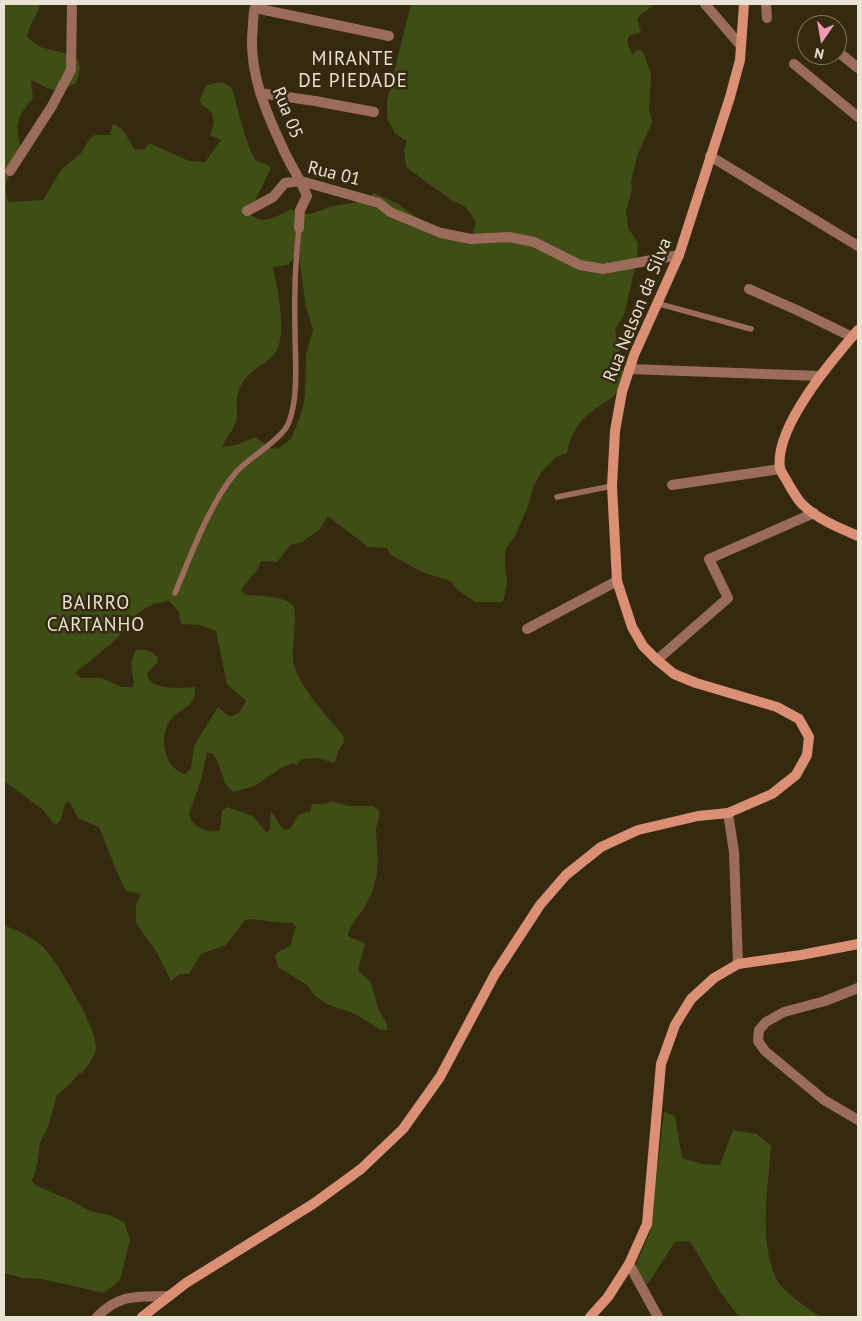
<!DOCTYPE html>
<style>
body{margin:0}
#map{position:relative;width:862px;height:1321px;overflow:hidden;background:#352a10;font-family:"PT Sans",sans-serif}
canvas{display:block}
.frame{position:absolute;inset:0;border:5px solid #eae3d4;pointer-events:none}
.north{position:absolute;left:797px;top:15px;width:50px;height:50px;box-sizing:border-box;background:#352a10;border:1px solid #7d745e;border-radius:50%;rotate:192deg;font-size:14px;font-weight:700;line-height:20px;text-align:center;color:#eae3d4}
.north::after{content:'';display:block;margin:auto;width:18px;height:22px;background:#f19ab2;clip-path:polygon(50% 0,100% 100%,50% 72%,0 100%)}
</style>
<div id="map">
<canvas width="862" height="1321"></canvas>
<div class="frame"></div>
<div class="north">N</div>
</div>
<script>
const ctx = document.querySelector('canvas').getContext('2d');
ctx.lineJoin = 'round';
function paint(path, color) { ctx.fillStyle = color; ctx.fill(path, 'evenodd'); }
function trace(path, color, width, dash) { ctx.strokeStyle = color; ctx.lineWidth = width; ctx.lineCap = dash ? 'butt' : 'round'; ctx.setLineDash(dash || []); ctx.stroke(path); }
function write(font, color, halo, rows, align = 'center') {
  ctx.font = font + ' "PT Sans",sans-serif'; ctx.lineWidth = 5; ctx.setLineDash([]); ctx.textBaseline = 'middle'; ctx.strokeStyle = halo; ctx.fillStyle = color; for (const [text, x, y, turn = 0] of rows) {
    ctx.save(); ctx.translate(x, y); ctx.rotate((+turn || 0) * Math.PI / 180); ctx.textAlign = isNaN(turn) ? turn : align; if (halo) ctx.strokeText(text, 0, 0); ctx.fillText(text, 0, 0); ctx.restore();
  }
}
paint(new Path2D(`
 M 4,4 L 40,4 C 38,16 26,28 28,38 L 40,47 L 73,55 L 78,60 L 80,68 L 76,83 C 52,95 53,90 31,80 L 33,98 C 12,123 17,125 22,156 C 12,172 0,183 9,202 L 43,200 L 61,170 L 82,152 L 90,138 L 95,135 L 110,135 L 112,126 L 114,124 L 123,130 L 135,150 L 145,149 L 149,143 L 189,161 L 205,162 L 221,140 L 210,135 C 216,120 216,114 201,104 L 200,99 L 206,86 C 216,82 224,80 232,88 C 236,102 248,154 257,161 C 262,164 267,163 271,168 L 251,209 L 251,215 C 263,226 279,215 291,209 L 303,214 L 311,214 L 333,206 L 365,201 L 374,193 L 398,204 L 440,234 L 471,240 L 476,222 L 466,207 L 451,200 L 406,167 L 404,150 L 407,142 L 395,133 L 387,118 L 387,100 L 411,4 L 655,4 L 637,18 L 641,32 L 629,36 L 627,41 L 632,55 L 638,49 L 643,52 L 651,74 L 649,109 L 652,123 L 637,156 L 631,182 L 632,190 L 626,211 L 628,228 L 638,243 L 637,259 L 624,315 L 615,329 C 617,346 625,362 623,379 C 620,398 599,404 586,416 C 576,425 569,440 567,453 L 556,457 L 543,470 L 533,487 L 528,506 L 515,536 L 505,550 L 505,566 L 507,583 L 503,602 L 475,602 L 457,589 L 450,581 L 422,572 L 391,555 L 387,548 L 368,547 L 328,516 L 320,529 L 302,542 L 290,545 L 277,562 L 261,561 L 257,570 L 241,590 L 246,595 C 261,596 281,595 294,606 C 297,624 292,642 293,660 C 295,682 328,718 343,735 L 344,742 L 338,752 L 335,763 L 317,758 L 301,759 L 297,765 L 293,763 L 281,768 L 255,786 L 233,792 C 221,784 222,764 212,753 L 207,753 L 199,787 L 189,813 C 190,816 190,819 192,821 C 198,829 211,834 220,830 L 222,811 L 227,807 L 253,816 L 267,833 L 270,830 L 271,811 L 282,828 L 285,830 L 291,828 L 298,815 L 310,811 L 312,804 L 324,804 L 332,801 L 348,806 L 373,806 L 379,810 C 381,819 375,824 376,832 C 378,862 381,880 364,908 C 359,916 351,924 348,934 L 349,937 L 365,943 L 358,970 L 371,982 L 378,1008 L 387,1024 L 387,1030 L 381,1030 L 355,1014 L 327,1004 L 315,996 L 307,985 L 278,967 L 275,955 L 278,952 L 290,946 L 296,927 L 293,923 L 273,922 L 253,919 L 245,920 L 226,945 L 201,954 L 189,974 L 180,974 L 171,981 L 156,951 L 136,923 L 136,905 L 141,894 L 126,891 L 116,870 L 99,827 L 78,818 L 69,801 L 65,804 L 60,821 L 55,825 L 43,810 L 4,781 ZM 297,255 L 299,257 L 306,307 L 313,329 L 306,355 L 305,397 L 300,417 L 291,439 L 278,449 L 271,448 L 255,437 L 236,445 L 222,447 C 226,438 235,428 237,419 C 238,406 234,399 241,385 C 250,370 260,367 272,357 C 290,342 277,288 273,267 L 288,265 ZM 169,601 L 179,612 L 181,624 L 200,625 L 216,631 L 227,684 L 246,701 L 239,713 L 230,717 L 218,707 L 194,746 L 191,768 L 186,774 C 164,770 159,738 169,722 C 178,707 197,710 195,687 C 182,688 147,691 147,673 L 157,663 L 158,657 C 151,651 145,648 136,650 C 129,661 132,671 134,683 L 132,687 L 122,687 L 101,678 L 81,678 L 75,673 C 88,662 102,652 114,641 C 135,622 137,604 169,601 Z
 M 4,925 C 17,931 33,937 44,948 C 57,962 100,1032 96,1050 C 94,1058 87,1066 82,1073 L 79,1073 L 70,1084 L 57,1095 L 48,1127 L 40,1143 L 38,1160 L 34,1176 L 31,1180 L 37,1186 L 70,1200 L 90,1211 L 109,1215 L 124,1222 L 130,1240 L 120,1280 L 104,1293 L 42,1279 L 23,1278 L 4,1273 Z
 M 664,1112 L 675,1116 L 682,1158 L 702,1164 L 720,1165 L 733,1130 L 757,1134 L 771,1146 C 768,1188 758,1242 777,1280 C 782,1291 810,1310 821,1317 L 739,1317 L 719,1290 L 690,1241 L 675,1242 L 647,1285 L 635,1267 L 650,1232 Z`), '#3e4e14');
trace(new Path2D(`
 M 656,303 L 751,329
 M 557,497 L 612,486
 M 175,593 C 191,555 210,502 237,471 C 250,457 283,439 289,422 C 299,394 295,360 295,331 C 294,296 295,263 299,228`), '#9b6c5b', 5.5);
trace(new Path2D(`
 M 256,4 C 253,11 253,19 253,26 C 247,71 267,115 286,155 C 293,169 301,181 307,196 L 300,210 L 299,228
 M 705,4 L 741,46
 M 766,4 L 767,18
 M 255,8 L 389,36
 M 837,51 L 858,68
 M 794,64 L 858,117
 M 260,93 L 315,101 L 374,112
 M 710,156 L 858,246
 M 10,171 L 52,106 L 71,70 L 72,4
 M 247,211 L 273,197 L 285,183 L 301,181 L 379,203 L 390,212 L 441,233 L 471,239 L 509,237 L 534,242 L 580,265 L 603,269 L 679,255
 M 749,289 L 799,311 L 852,337
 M 629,369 L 820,376
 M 672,485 L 780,469
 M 527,629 L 617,581
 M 657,660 L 728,598 L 709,559 L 814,513
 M 728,813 L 734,852 L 738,964
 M 858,988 L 825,1001 L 784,1012 L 766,1022 L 759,1030 L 758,1041 L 765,1051 L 824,1100 L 858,1120
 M 629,1264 L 658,1317
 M 97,1317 C 120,1293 138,1297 169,1296`), '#9b6c5b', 10);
trace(new Path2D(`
 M 858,330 C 833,359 774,427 780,468 C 781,473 787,480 789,485 C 793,491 797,499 802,504 C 817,519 839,528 858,536
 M 142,1317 L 186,1283 L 313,1204 L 361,1169 L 403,1129 L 440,1077 L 495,974 L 540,905 L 566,875 L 601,847 L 638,830 L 698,816 L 728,813 L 772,794 L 796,775 L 807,755 L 809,737 L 799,719 L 777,707 L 696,683 L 674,674 L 657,660 L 643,646 L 632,627 L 617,581 L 612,486 L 615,431 L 622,392 L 634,355 L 679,255 L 730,97 L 740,60 L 744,4
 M 590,1317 L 608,1297 L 629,1264 L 647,1224 L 661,1064 L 675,1025 L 691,999 L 714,978 L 738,964 L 801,955 L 858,944`), '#db8f74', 10);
write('18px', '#eae3d4', '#352a10', [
 ["Rua 05",287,113,68],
 ["Rua 01",334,174,14],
 ["Rua Nelson da Silva",638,310,-68]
]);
ctx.letterSpacing = '1px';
write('19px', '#eae3d4', '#352a10', [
 ["MIRANTE",353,60],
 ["DE PIEDADE",353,82],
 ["BAIRRO",96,604],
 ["CARTANHO",96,626]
]);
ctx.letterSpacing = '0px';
</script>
